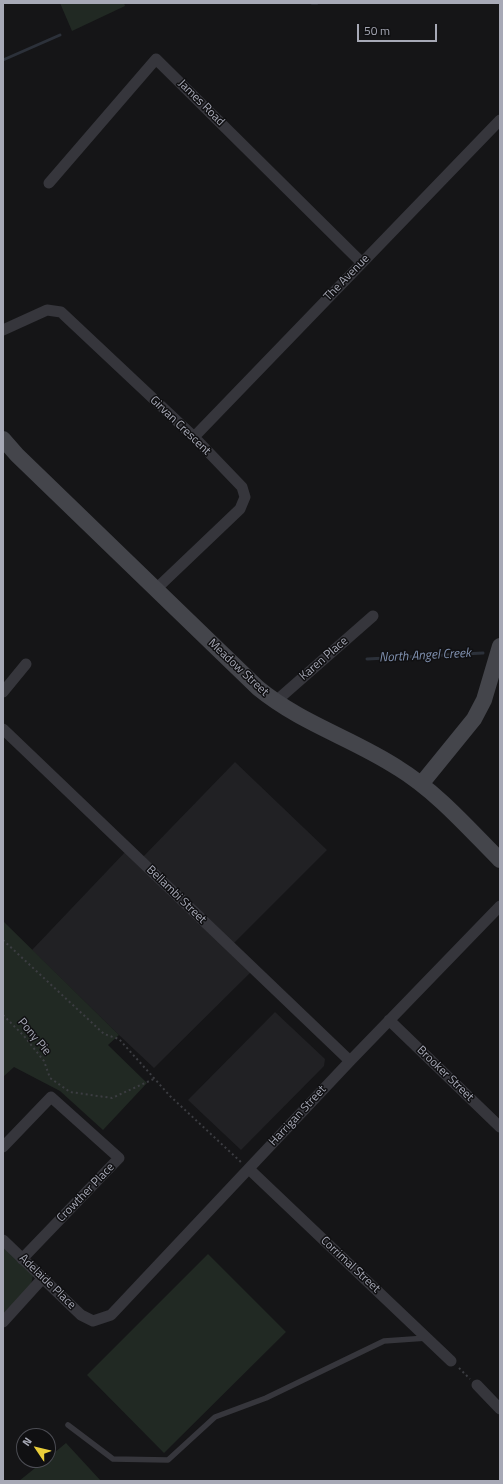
<!DOCTYPE html>
<style>
body{margin:0}
#map{position:relative;width:503px;height:1484px;overflow:hidden;background:#151517;font-family:"Titillium Web",sans-serif}
canvas{display:block}
.frame{position:absolute;inset:0;border:4px solid #a7a9b6;pointer-events:none}
.north{position:absolute;left:16px;top:1428px;width:40px;height:40px;box-sizing:border-box;background:#101012;border:1px solid #4c4d54;border-radius:50%;rotate:305deg;font-size:11px;font-weight:700;line-height:16px;text-align:center;color:#a7a9b6}
.north::after{content:'';display:block;margin:auto;width:14px;height:18px;background:#eace3a;clip-path:polygon(50% 0,100% 100%,50% 72%,0 100%)}
.scale{position:absolute;left:357px;top:24px;width:80px;height:18px;box-sizing:border-box;border:2px solid #a7a9b6;border-top:0;padding-left:5px;font-size:12px;line-height:14px;white-space:nowrap;color:#a7a9b6;-webkit-text-stroke:3px #101012;paint-order:stroke}
</style>
<div id="map">
<canvas width="503" height="1484"></canvas>
<div class="frame"></div>
<div class="north">N</div>
<div class="scale">50 m</div>
</div>
<script>
const ctx = document.querySelector('canvas').getContext('2d');
ctx.lineJoin = 'round';
function paint(path, color) { ctx.fillStyle = color; ctx.fill(path, 'evenodd'); }
function trace(path, color, width, dash) { ctx.strokeStyle = color; ctx.lineWidth = width; ctx.lineCap = dash ? 'butt' : 'round'; ctx.setLineDash(dash || []); ctx.stroke(path); }
function write(font, color, halo, rows, align = 'center') {
  ctx.font = font + ' "Titillium Web",sans-serif'; ctx.lineWidth = 3; ctx.setLineDash([]); ctx.textBaseline = 'middle'; ctx.strokeStyle = halo; ctx.fillStyle = color; for (const [text, x, y, turn = 0] of rows) {
    ctx.save(); ctx.translate(x, y); ctx.rotate((+turn || 0) * Math.PI / 180); ctx.textAlign = isNaN(turn) ? turn : align; if (halo) ctx.strokeText(text, 0, 0); ctx.fillText(text, 0, 0); ctx.restore();
  }
}
paint(new Path2D(`
 M 235,762 L 327,850 L 231,946 L 254,969 L 154,1068 L 119,1035 L 32,950 L 128,849 L 140,860 Z
 M 275,1012 L 325,1059 L 324,1066 L 241,1150 L 188,1100 Z`), '#212124');
paint(new Path2D(`
 M 60,3 L 124,3 L 125,6 L 72,31 Z
 M 3,921 L 119,1035 L 108,1045 L 147,1083 L 103,1130 L 60,1091 L 14,1067 L 3,1077 Z
 M 3,1246 L 33,1275 L 31,1285 L 3,1315 Z
 M 208,1254 L 286,1332 L 164,1453 L 87,1375 Z
 M 66,1443 L 101,1481 L 19,1481 L 45,1460 L 48,1460 L 48,1458 Z`), '#212923');
trace(new Path2D(`
 M 312,3 L 317,3
 M 3,60 L 60,35
 M 367,659 L 483,653`), '#2c313a', 3);
trace(new Path2D(`
 M 3,940 L 104,1034 L 119,1039 L 170,1096 L 242,1163
 M 3,1015 L 24,1036 L 44,1061 L 50,1078 L 70,1092 L 112,1098 L 156,1078
 M 459,1368 L 470,1379`), '#3c3d42', 2, [2, 3]);
trace(new Path2D(`
 M 68,1425 L 113,1459 L 168,1460 L 215,1417 L 266,1398 L 384,1341 L 427,1338`), '#36363c', 5.5);
trace(new Path2D(`
 M 49,183 L 156,59 L 362,263
 M 3,330 L 47,310 L 61,312 L 194,437 L 242,487 L 245,497 L 240,509 L 155,590
 M 194,437 L 500,120
 M 3,692 L 26,664
 M 275,702 L 373,616
 M 3,729 L 350,1061
 M 389,1020 L 500,1127
 M 3,1147 L 51,1097 L 119,1158 L 22,1259
 M 249,1169 L 451,1361
 M 3,1240 L 81,1315 L 93,1321 L 111,1315 L 350,1061 L 500,906
 M 3,1322 L 42,1279
 M 477,1385 L 500,1409`), '#36363c', 11);
trace(new Path2D(`
 M 3,439 L 17,455 L 258,688 C 302,724 352,738 398,768 C 437,792 468,828 500,860
 M 422,783 L 474,719 L 484,700 L 500,646`), '#44454b', 16);
write('12px', '#a7a9b6', '#101012', [
 ["James Road",201,103,45],
 ["The Avenue",347,278,-46],
 ["Girvan Crescent",180,426,44],
 ["Karen Place",324,659,-41],
 ["Meadow Street",238,668,43],
 ["Bellambi Street",176,895,44],
 ["Pony Pie",34,1037,50],
 ["Brooker Street",445,1074,44],
 ["Harrigan Street",298,1116,-47],
 ["Crowther Place",86,1193,-46],
 ["Corrimal Street",350,1265,43],
 ["Adelaide Place",47,1282,44]
]);
write('italic 13px', '#8091b0', '#101012', [
 ["North Angel Creek",425,656,-3]
]);
</script>
